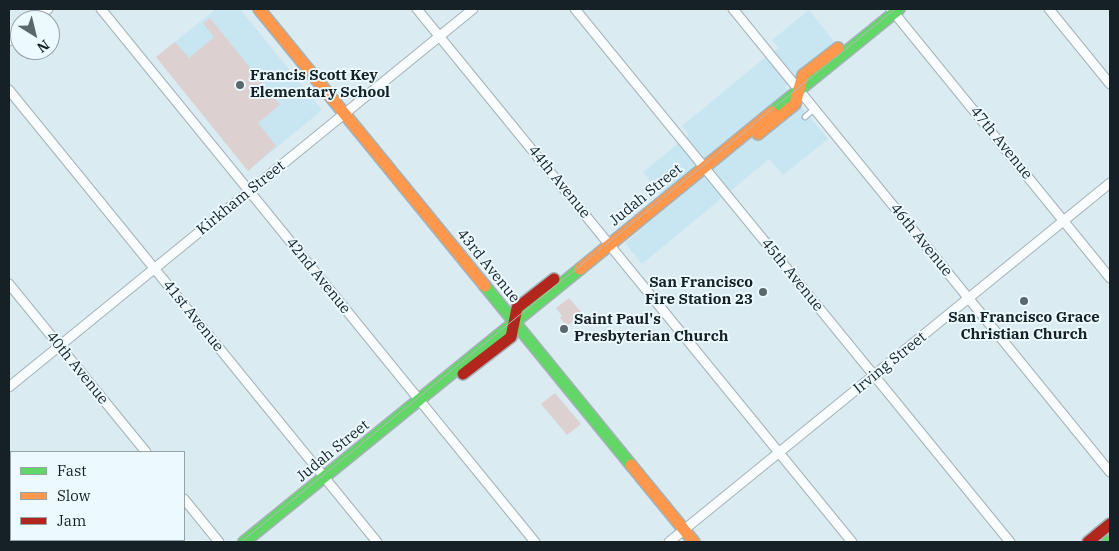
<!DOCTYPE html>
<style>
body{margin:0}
#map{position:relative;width:1119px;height:551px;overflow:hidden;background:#daebf2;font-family:"IBM Plex Serif",serif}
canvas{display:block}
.frame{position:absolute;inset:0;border:10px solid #152125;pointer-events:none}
.legend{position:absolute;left:10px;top:451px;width:175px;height:90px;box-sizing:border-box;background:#ecf9fe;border:1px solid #96a3a7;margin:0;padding:6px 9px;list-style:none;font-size:15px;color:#152125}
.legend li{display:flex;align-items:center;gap:10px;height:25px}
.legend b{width:25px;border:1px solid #96a3a7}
.north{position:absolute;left:10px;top:10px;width:50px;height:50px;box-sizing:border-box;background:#ecf9fe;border:1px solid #96a3a7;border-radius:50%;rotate:144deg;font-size:14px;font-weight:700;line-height:20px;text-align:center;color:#152125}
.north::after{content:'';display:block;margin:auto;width:18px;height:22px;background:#5a686d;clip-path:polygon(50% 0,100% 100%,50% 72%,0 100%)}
</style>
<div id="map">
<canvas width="1119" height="551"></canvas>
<div class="frame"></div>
<ul class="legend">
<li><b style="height:6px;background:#63d668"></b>Fast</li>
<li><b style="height:6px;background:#ff974d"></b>Slow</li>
<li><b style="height:6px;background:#b3261e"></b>Jam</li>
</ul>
<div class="north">N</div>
</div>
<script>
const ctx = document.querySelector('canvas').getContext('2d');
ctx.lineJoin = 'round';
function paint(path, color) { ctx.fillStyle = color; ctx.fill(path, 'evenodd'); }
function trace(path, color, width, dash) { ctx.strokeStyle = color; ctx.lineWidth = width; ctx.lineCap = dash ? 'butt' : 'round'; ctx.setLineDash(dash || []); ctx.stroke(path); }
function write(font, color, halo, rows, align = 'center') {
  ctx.font = font + ' "IBM Plex Serif",serif'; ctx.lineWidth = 4; ctx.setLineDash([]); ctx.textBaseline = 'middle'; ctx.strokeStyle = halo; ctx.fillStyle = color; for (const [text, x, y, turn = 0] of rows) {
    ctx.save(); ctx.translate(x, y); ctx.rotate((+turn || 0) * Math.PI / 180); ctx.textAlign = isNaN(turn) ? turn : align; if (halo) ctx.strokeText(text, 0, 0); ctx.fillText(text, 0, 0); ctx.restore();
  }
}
paint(new Path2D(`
 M 216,9 L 240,9 L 322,110 L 248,171 L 156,57 Z
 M 809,10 L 837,45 L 785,87 L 828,139 L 783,175 L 769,159 L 642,264 L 625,243 L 669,205 L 643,172 L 689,135 L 682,126 L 762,60 L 779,48 L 772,40 Z`), '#c8e6f2');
paint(new Path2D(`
 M 210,18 L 280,105 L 258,123 L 276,146 L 248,171 L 156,57 L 175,42 L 189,58 L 214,37 L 203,23 Z
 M 569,298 L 582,313 L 567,326 L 560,318 L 562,316 L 556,308 Z
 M 555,393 L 581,424 L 567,435 L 541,404 Z`), '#ddd0d0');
const lane = new Path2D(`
 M 805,117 L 814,109`);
const street = new Path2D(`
 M 101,9 L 535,542
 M 417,9 L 852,542
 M 575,9 L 1010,542
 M 733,9 L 1110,472
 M 891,9 L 1110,278
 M 1049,9 L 1110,84
 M 34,20 L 48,9
 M 9,41 L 20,32
 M 9,90 L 377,542
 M 9,284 L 146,452
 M 9,387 L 473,9
 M 9,478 L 11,481
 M 184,499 L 219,542
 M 59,540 L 61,542
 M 669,542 L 1110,183`);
const fast = new Path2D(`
 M 772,112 L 899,9
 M 485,286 L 631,465
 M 244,542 L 580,269
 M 1108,542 L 1110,541`);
const slow = new Path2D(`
 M 259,9 L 485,286
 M 758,134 L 795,104 L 803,75 L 838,48
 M 580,269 L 772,112
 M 631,465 L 694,542`);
const jam = new Path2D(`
 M 463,374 L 511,337 L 517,308 L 554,279
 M 1088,542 L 1110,524`);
trace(lane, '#a4b2b7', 7);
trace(street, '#a4b2b7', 11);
trace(fast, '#a4b2b7', 14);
trace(slow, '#a4b2b7', 14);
trace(jam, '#a4b2b7', 14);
trace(lane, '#f9fcfd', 4.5);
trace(street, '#f9fcfd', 9);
trace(fast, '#63d668', 11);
trace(slow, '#ff974d', 11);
trace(jam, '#b3261e', 11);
trace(new Path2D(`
 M 241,542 L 895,9`), '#b4b8ba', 1);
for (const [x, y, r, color] of [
 [240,85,5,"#5a686d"],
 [763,292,5,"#5a686d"],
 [1024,301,5,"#5a686d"],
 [564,329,5,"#5a686d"]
]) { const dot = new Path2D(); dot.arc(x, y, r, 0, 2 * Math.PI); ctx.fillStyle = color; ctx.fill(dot); trace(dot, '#ecf9fe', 2); }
write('bold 15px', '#152125', '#ecf9fe', [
 ["Francis Scott Key",250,76],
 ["Elementary School",250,93],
 ["San Francisco",753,283,"right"],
 ["Fire Station 23",753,300,"right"],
 ["San Francisco Grace",1024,318,"center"],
 ["Christian Church",1024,335,"center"],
 ["Saint Paul's",574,320],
 ["Presbyterian Church",574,337]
], 'left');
write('15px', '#152125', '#ecf9fe', [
 ["47th Avenue",1001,143,51],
 ["44th Avenue",559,182,51],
 ["Judah Street",646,195,-39],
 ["Kirkham Street",241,198,-39],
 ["46th Avenue",921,240,51],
 ["43rd Avenue",488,266,51],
 ["45th Avenue",792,275,51],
 ["42nd Avenue",318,276,51],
 ["41st Avenue",193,316,51],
 ["Irving Street",890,363,-39],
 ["40th Avenue",77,368,51],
 ["Judah Street",333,451,-39]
]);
</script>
